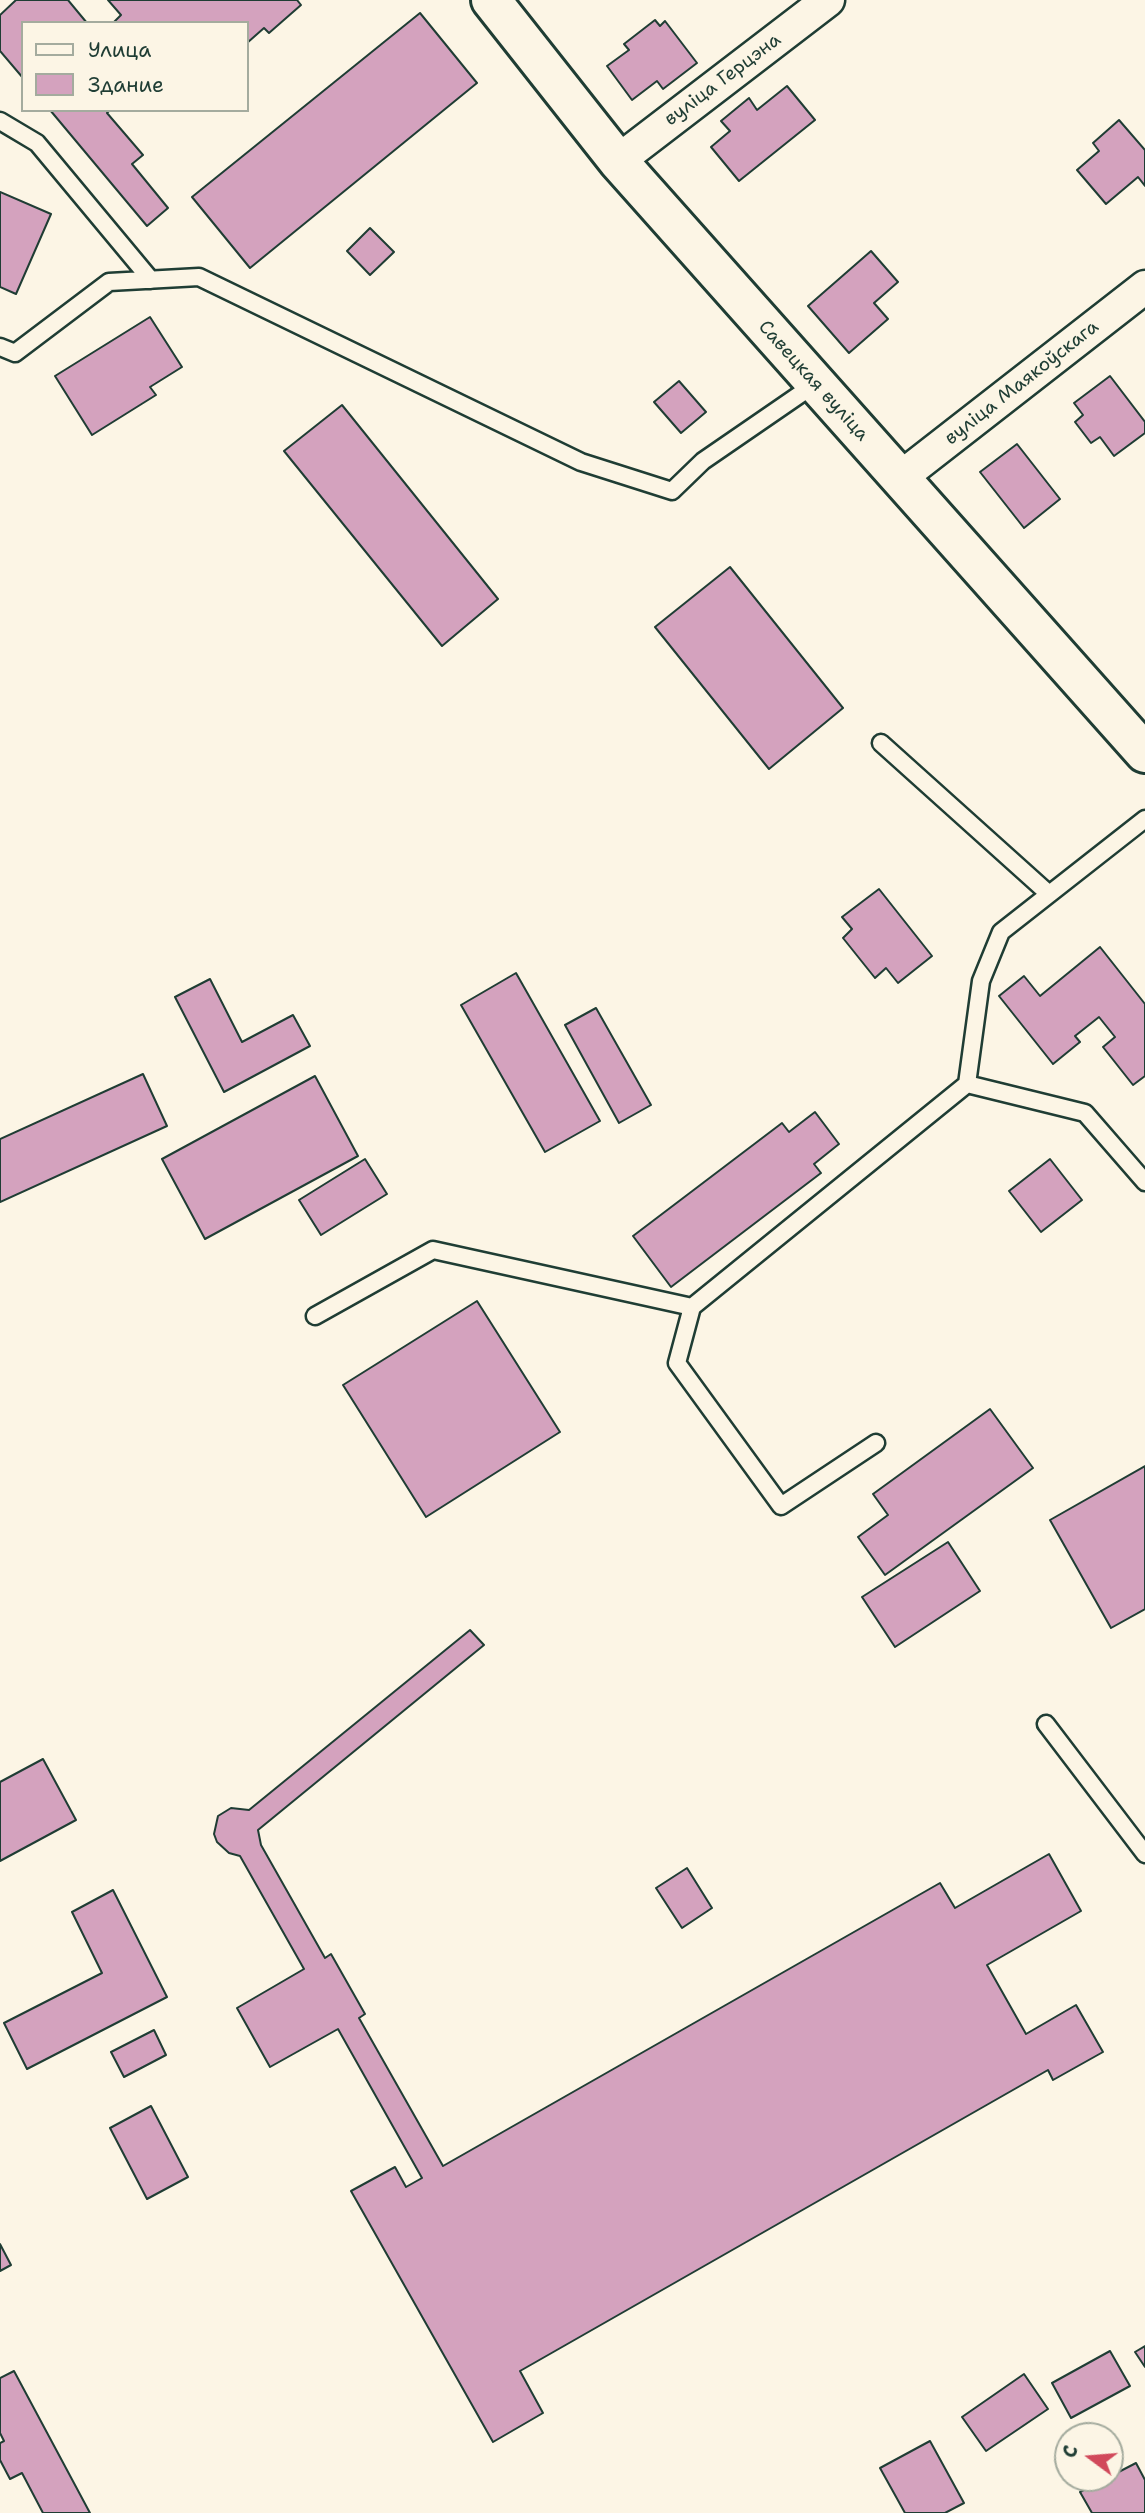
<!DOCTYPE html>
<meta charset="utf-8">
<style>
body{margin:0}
#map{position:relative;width:1145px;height:2513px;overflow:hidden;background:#fcf5e5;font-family:"Shantell Sans",sans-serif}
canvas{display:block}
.legend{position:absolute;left:21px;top:21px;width:228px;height:91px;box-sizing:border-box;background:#fcf5e5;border:2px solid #a4ab9e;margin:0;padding:9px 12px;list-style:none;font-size:21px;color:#1f3d34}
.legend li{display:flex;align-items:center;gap:14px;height:35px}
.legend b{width:35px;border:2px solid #a4ab9e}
.north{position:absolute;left:1054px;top:2422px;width:70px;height:70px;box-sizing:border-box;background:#fcf5e5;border:2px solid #a4ab9e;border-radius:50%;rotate:286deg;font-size:19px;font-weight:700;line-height:28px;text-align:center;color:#1f3d34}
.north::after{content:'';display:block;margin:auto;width:24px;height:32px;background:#d1495b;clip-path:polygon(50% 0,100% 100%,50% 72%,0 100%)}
</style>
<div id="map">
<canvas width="1145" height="2513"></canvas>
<ul class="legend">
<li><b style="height:9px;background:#fcf5e5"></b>Улица</li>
<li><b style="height:19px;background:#d4a2be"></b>Здание</li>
</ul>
<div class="north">С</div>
</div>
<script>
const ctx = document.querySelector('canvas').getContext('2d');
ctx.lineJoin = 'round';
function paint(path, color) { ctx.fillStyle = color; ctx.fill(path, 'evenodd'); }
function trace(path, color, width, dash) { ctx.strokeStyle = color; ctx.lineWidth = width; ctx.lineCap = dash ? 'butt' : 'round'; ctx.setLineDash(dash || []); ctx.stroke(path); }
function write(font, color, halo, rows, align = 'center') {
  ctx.font = font + ' "Shantell Sans",sans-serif'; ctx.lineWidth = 5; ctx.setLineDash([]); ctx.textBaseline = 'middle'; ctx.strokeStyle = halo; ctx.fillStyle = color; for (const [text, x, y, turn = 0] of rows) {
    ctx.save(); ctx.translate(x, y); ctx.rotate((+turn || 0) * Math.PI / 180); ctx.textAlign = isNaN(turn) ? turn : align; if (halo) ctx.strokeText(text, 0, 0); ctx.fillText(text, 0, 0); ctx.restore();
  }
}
const building = new Path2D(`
 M 16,0 L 68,0 L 87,23 L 23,23 L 23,78 L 0,51 L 0,15 Z
 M 108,0 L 297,0 L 301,5 L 269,33 L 264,28 L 247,43 L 247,23 L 113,23 L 121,15 Z
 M 420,13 L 477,83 L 250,268 L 192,197 Z
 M 655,20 L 660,26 L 665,21 L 697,63 L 663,89 L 657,81 L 632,100 L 607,66 L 629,50 L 624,44 Z
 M 787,86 L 815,120 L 739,181 L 711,147 L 730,131 L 721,121 L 749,98 L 757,110 Z
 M 50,110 L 110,110 L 107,113 L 143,155 L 132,164 L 168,208 L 147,226 Z
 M 1119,120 L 1145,150 L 1145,186 L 1138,177 L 1106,204 L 1077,170 L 1099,151 L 1093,143 Z
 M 0,192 L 51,214 L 16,294 L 0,287 Z
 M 370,228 L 394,252 L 370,275 L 347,251 Z
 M 871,251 L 898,282 L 874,303 L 888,319 L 849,353 L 808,306 Z
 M 150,317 L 182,367 L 150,387 L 156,395 L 92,435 L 55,376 Z
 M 1110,376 L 1145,422 L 1145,433 L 1114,456 L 1100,437 L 1091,443 L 1075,422 L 1083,415 L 1074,403 Z
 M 679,381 L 706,412 L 681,433 L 654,402 Z
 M 342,405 L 498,599 L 442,646 L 284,451 Z
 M 1017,444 L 1060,499 L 1024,528 L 980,472 Z
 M 730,567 L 843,708 L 769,769 L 655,627 Z
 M 879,889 L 932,956 L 898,983 L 886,968 L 875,978 L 843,938 L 852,929 L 842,917 Z
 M 1100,947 L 1145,1004 L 1145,1076 L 1133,1085 L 1103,1047 L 1115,1037 L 1099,1017 L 1075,1036 L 1080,1042 L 1053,1064 L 999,996 L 1024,976 L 1040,996 Z
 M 516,973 L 600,1121 L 545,1152 L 461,1005 Z
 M 210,979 L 242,1042 L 293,1015 L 310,1046 L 224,1092 L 175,997 Z
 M 596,1008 L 651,1105 L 619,1123 L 565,1025 Z
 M 143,1074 L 167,1126 L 0,1202 L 0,1139 Z
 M 315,1076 L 358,1156 L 205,1239 L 162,1159 Z
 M 815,1112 L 839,1144 L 814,1164 L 821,1173 L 671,1287 L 633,1236 L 782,1123 L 789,1132 Z
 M 365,1159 L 387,1194 L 321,1235 L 299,1200 Z
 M 1050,1159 L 1082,1200 L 1041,1232 L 1009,1191 Z
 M 477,1301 L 560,1432 L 426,1517 L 343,1385 Z
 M 990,1409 L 1033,1468 L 885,1575 L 858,1537 L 888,1515 L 873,1494 Z
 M 1145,1466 L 1145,1609 L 1111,1628 L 1050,1520 Z
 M 948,1542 L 980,1591 L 895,1647 L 862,1597 Z
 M 470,1630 L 484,1645 L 258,1830 L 261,1845 L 325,1958 L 331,1954 L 365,2014 L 359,2018 L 443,2166 L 940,1883 L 955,1908 L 1049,1854 L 1081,1911 L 987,1965 L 1026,2034 L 1076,2005 L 1103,2052 L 1053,2080 L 1048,2070 L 520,2371 L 543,2413 L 493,2442 L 351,2191 L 395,2167 L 406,2187 L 422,2178 L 338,2029 L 270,2067 L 237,2008 L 304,1969 L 240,1856 L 229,1853 L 217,1842 L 214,1834 L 218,1816 L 231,1808 L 249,1810 Z
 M 43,1759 L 76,1820 L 0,1861 L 0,1782 Z
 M 687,1868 L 712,1908 L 682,1928 L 656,1888 Z
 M 113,1890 L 167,1997 L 27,2069 L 4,2023 L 102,1973 L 72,1912 Z
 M 154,2030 L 166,2055 L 124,2077 L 111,2052 Z
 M 151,2106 L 188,2177 L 147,2199 L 110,2128 Z
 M 0,2244 L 11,2265 L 0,2271 Z
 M 1145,2346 L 1145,2367 L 1135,2352 Z
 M 1110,2351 L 1130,2386 L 1071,2418 L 1052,2383 Z
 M 14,2371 L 90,2513 L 43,2513 L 22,2473 L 10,2479 L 0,2460 L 0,2443 L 4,2441 L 0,2433 L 0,2378 Z
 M 1024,2374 L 1048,2409 L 986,2451 L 962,2417 Z
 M 930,2441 L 964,2503 L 945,2513 L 905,2513 L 880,2468 Z
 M 1136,2463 L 1145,2480 L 1145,2513 L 1092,2513 L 1080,2492 Z`);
paint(building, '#d4a2be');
trace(building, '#1f3d34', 2);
const service = new Path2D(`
 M 0,121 L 37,143 L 151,280
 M 0,347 L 15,353 L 109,282 L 199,277 L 581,462 L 672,491 L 703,461 L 815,384
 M 881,743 L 1049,894
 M 967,1084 L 1085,1113 L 1145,1182
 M 692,1307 L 677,1363 L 781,1506 L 876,1443
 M 315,1316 L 433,1250 L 692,1307 L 967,1084 L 981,981 L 1001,932 L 1145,819
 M 1046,1724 L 1145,1854`);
const minor = new Path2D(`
 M 618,161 L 828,0
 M 900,478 L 1145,287`);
const tertiary = new Path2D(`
 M 491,0 L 618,161 L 1145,753`);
trace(service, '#1f3d34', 21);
trace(minor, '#1f3d34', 37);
trace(tertiary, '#1f3d34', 44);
trace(service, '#fcf5e5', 16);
trace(minor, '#fcf5e5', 32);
trace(tertiary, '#fcf5e5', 38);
write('19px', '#1f3d34', '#fcf5e5', [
 ["вуліца Герцэна",723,80,-37],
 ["Савецкая вуліца",813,381,48],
 ["вуліца Маякоўскага",1022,383,-38]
]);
</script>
